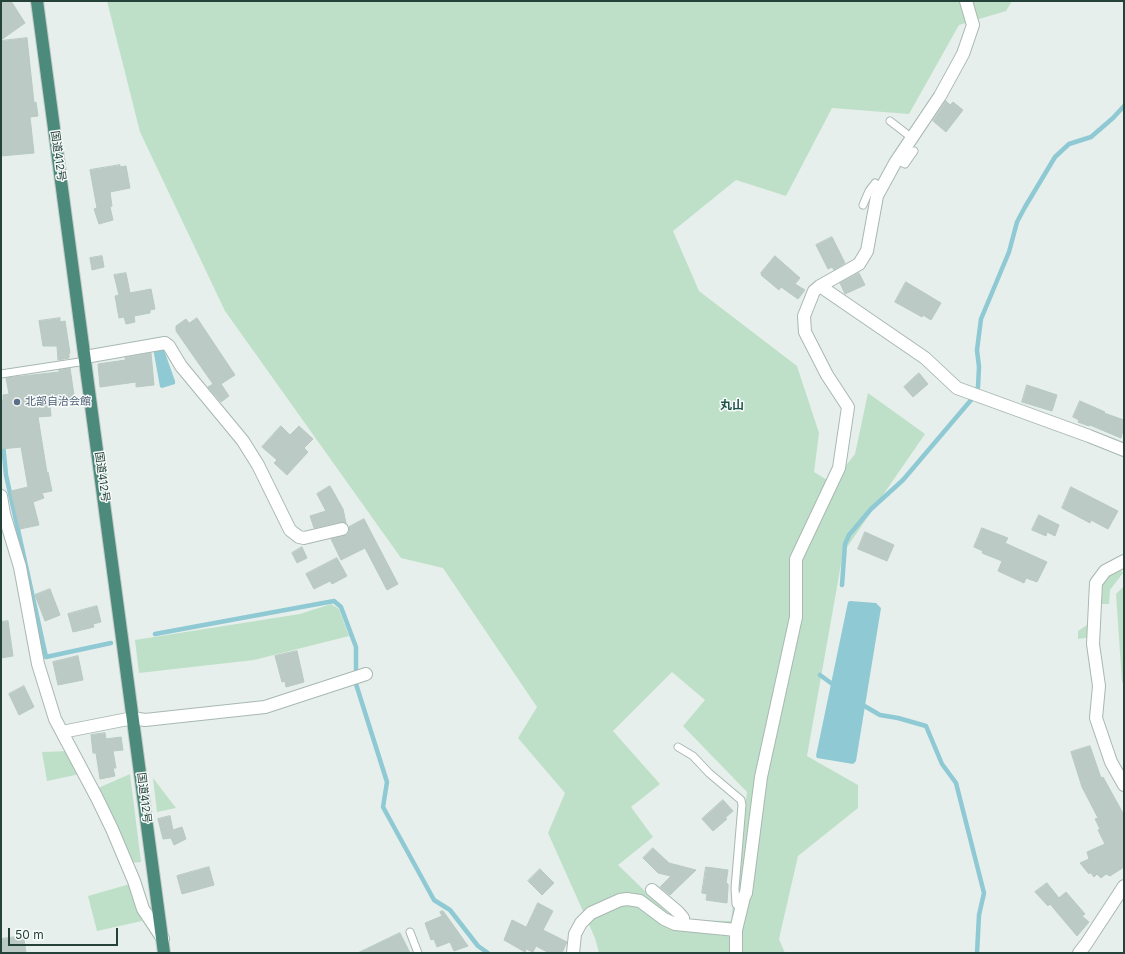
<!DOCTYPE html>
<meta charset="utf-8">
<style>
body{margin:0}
#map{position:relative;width:1125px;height:954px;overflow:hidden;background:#e6efeb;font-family:Inter,sans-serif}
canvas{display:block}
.frame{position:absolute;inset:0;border:2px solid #24423a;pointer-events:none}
.scale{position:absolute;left:8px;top:928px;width:110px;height:18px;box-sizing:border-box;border:2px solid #24423a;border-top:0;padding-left:5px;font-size:12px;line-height:14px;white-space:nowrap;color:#24423a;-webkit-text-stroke:3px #f7fbf9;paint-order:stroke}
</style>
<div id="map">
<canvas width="1125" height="954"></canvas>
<div class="frame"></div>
<div class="scale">50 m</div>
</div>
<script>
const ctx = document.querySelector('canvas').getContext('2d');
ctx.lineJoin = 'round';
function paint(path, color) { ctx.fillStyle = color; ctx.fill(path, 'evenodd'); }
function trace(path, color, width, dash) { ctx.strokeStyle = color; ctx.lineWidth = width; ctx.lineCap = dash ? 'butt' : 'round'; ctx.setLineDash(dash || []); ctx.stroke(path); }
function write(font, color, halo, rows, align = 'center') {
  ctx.font = font + ' Inter,"Noto Sans JP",sans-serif'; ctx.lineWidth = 3; ctx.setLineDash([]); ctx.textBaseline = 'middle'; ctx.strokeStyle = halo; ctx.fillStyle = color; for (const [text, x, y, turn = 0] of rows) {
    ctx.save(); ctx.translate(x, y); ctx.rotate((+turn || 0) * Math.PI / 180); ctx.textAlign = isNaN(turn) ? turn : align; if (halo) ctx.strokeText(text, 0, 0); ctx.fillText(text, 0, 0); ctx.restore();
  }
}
paint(new Path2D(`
 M 107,1 L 1012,1 L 1006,11 L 959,25 L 909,114 L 832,108 L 786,196 L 736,180 L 673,231 L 699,291 L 797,366 L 819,433 L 814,472 L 832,483 L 855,454 L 868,393 L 925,434 L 843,553 L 807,756 L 858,785 L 858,808 L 798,856 L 779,939 L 785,953 L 599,953 L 595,938 L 548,833 L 565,793 L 518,738 L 537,707 L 443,568 L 401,558 L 225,311 L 140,132 ZM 672,672 L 705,700 L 683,726 L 747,792 L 731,921 L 675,920 L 618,865 L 653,837 L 631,807 L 660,784 L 613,731 Z
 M 1120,569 L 1123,573 L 1110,590 L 1109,604 L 1099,604 C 1100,580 1099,580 1120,569 Z
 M 1124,586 L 1124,683 L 1122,682 L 1116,594 Z
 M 331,604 L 339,609 L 349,636 L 254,660 L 139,673 L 135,640 L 300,614 Z
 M 1090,623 L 1091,637 L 1078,639 L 1078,631 Z
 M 69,751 L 80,774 L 47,781 L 42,752 Z
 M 130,774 L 141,862 L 130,863 L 98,788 Z
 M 153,778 L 176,808 L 157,812 Z
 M 130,884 L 142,921 L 97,931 L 88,896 Z`), '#bfe0c8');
paint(new Path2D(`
 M 159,347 L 164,350 L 175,381 L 175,384 L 162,388 L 160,387 L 153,348 Z
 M 850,601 L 876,603 L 881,608 L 856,761 L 853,764 L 817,758 L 816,756 L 848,602 Z`), '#8ec9d4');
trace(new Path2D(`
 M 3,444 L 6,475 L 46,657 L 111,643
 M 842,585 L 845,544 L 849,535 L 871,509 L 903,480 L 971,400 L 978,387 L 979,367 L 977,350 L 981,319 L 1009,252 L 1017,222 L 1025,207 L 1055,157 L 1069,144 L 1091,137 L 1113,118 L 1124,106
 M 155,634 L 334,601 L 341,607 L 356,647 L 356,684 L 387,782 L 383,807 L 434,900 L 450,910 L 478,946 L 488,953
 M 820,675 L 835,686
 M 861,704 L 880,715 L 898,718 L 926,726 L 942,764 L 956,783 L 984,893 L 979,915 L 977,953`), '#8ec9d4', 4.5);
const building = new Path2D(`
 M 1,1 L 11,1 L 25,23 L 1,40 Z
 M 27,38 L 34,103 L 36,102 L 38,116 L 30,117 L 34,153 L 1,156 L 1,41 Z
 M 946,101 L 950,105 L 953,102 L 963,110 L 946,132 L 933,121 Z
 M 120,165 L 120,167 L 126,166 L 130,188 L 110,192 L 112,206 L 110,207 L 113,220 L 99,224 L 94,209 L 97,208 L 90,170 Z
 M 832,237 L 845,263 L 834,270 L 832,267 L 828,269 L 816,245 Z
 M 102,256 L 104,267 L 92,270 L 90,258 Z
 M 775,256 L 800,278 L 795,284 L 805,290 L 798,299 L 781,287 L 779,290 L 761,275 L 762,273 L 761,273 Z
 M 126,273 L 130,293 L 151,289 L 155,309 L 150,310 L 150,313 L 134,316 L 135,322 L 126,324 L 124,317 L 119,318 L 115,296 L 119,295 L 114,275 Z
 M 859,273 L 865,285 L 845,294 L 840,283 Z
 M 906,282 L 941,303 L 931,320 L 923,315 L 922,317 L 895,302 Z
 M 60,318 L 60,322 L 65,321 L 70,353 L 69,353 L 69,358 L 58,360 L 57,346 L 43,346 L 39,321 Z
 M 197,318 L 235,375 L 221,384 L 229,396 L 221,402 L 208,387 L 213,384 L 176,331 L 176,326 L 186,319 L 189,323 Z
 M 151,353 L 154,385 L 136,387 L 136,382 L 100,387 L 98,364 L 126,360 L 125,358 Z
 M 70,368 L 75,402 L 50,405 L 51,416 L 38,417 L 47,473 L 48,472 L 52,491 L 42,493 L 44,498 L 33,502 L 39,525 L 20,529 L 11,491 L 28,487 L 21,447 L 1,449 L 1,400 L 3,400 L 3,395 L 9,394 L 6,378 L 59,372 L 59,370 Z
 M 919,373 L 928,384 L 913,397 L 904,387 Z
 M 1027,385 L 1057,395 L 1052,411 L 1022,402 Z
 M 1080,401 L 1105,412 L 1104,413 L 1124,420 L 1124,427 L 1121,438 L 1090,425 L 1089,426 L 1078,422 L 1079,420 L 1073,417 Z
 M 281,426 L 290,435 L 299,426 L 313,439 L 304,448 L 308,452 L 287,475 L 274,463 L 277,460 L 262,447 Z
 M 330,486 L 343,509 L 346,523 L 340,522 L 314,528 L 310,516 L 326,511 L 317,494 Z
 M 1071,487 L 1118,511 L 1108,529 L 1091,520 L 1090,523 L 1062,508 Z
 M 1039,515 L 1059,525 L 1055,536 L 1047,532 L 1046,536 L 1032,530 Z
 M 364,519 L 398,584 L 387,590 L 365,548 L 341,560 L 331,539 L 347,535 L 349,532 L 349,527 Z
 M 982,528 L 1008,538 L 1005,543 L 1047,562 L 1037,582 L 1026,578 L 1024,583 L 998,571 L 1002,561 L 982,553 L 983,551 L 974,547 Z
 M 865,532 L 894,545 L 887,561 L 858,549 Z
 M 302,547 L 307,558 L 297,563 L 292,553 Z
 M 337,558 L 347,576 L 332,584 L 330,581 L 314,589 L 306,574 Z
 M 50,589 L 60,615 L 45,621 L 35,595 Z
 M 97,606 L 101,622 L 93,624 L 94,627 L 73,632 L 68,614 Z
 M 8,621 L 13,656 L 1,658 L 1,622 Z
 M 297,651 L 304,682 L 286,687 L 285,681 L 282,682 L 275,656 Z
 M 78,656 L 83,680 L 58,685 L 53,662 Z
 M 24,686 L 34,707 L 19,715 L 9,694 Z
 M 105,733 L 106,739 L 121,737 L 123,750 L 113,751 L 116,768 L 113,768 L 115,776 L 100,779 L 96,753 L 93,753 L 91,735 Z
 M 1090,746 L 1101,778 L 1103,777 L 1124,815 L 1124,867 L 1110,876 L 1106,874 L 1101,878 L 1097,874 L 1094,877 L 1090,872 L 1089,874 L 1080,863 L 1089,859 L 1087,852 L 1105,844 L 1098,830 L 1100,829 L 1095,819 L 1098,818 L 1082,787 L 1071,752 Z
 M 723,800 L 733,811 L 725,818 L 727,819 L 713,831 L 702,819 Z
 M 170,816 L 173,830 L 182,827 L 186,839 L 174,845 L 171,838 L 163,839 L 158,819 Z
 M 653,848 L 669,863 L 696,870 L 670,895 L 660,887 L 671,876 L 658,873 L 643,858 Z
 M 209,867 L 214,885 L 182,894 L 177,876 Z
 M 706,867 L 728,870 L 726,883 L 728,884 L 728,888 L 727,903 L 706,900 L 707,894 L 702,893 Z
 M 540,869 L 554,883 L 542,895 L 528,881 Z
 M 1047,883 L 1059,898 L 1066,892 L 1085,914 L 1082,916 L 1089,922 L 1077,936 L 1050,904 L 1048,906 L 1035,892 Z
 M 538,903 L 553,911 L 543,930 L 567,942 L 562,953 L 549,953 L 536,946 L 533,952 L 526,949 L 525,952 L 504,940 L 512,920 L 526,927 Z
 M 443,911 L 446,915 L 468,946 L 454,951 L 450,942 L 437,947 L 434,939 L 431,940 L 425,923 L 442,916 L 440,912 Z
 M 400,933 L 410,953 L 358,953 Z
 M 16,937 L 17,940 L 24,939 L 26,953 L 1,953 L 1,939 Z`);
paint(building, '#bbcac4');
trace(building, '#b8c9c2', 1);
const service = new Path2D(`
 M 890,121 L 912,138
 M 897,160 L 905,164 L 914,151
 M 863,205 L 869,191 L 875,183 L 882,187
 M 1,374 L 86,361
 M 678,747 L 693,756 L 709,773 L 741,800 L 742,805 L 735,888 L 736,904 L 741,910
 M 410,932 L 418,953`);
const minor = new Path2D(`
 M 820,286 L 925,358 L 957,388 L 1089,436 L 1124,450
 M 85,357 L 165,343 L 169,346 L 181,366 L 243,441 L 258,465 L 290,530 L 299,537 L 304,538 L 342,529
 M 1,496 L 4,514 L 20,567 L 38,664 L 55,719 L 97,798 L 112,829 L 134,881 L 143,909 L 163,939
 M 1124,561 L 1105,571 L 1096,583 L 1093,644 L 1099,686 L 1096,718 L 1111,762 L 1124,785
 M 62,732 L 133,718 L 145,720 L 265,707 L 366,674
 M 652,890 L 678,912 L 683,918 L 684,925
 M 573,953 L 575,934 L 581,923 L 591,913 L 620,900 L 627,899 L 640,901 L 664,919 L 675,924 L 736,930
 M 736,953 L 736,930 L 744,897 L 746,893 L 761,777 L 796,617 L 796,559 L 839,468 L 848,407 L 827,375 L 805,332 L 804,316 L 814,291 L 820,286 L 859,264 L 867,251 L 877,196 L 895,163 L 940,96 L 963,54 L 973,25 L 966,1
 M 1079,953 L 1086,944 L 1124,886`);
const trunk = new Path2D(`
 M 37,1 L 164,953`);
trace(service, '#a8b8b2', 9);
trace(minor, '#a8b8b2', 14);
trace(trunk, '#c2cac8', 14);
trace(service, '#fff', 7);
trace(minor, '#fff', 12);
trace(trunk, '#4c8a7c', 12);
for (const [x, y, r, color] of [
 [17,402,4,"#5c6f8a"]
]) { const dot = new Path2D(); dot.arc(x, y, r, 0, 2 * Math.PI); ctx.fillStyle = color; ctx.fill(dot); trace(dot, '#f7fbf9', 1.5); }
write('11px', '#24423a', '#f7fbf9', [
 ["国道412号",58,156,82],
 ["国道412号",102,477,82],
 ["国道412号",144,798,83]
]);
write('11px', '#4e5e75', '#f7fbf9', [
 ["北部自治会館",25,402]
], 'left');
write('bold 12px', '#1f5548', '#f7fbf9', [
 ["丸山",732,405]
]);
</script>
